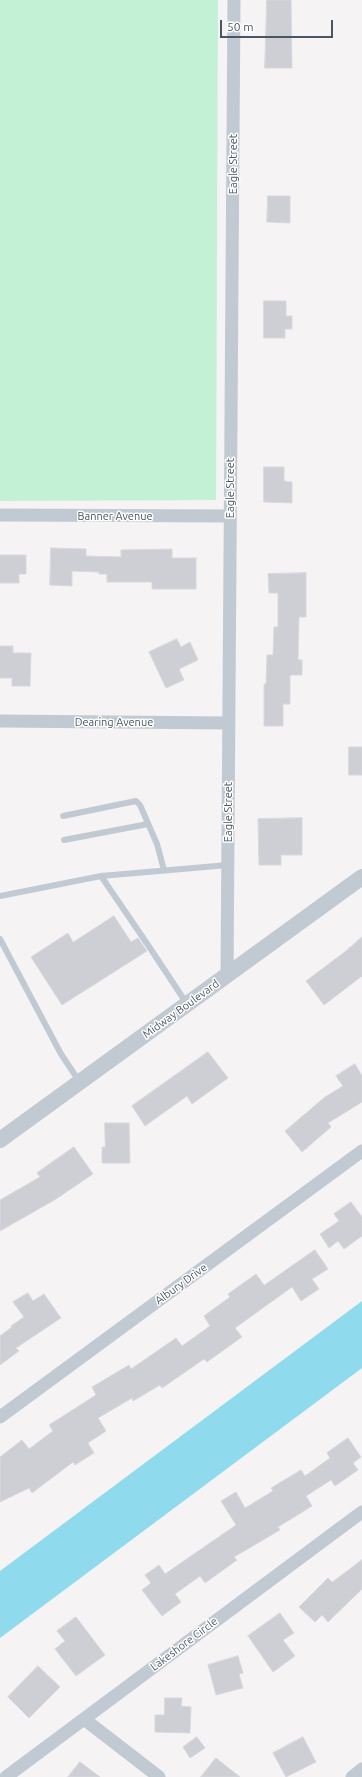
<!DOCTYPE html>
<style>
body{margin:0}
#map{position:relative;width:362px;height:1777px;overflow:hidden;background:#f5f3f3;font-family:Ubuntu,sans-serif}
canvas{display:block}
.scale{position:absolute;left:220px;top:20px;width:113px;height:18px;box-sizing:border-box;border:2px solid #4a5661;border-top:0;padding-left:5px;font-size:12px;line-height:14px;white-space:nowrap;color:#4a5661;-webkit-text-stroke:3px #fff;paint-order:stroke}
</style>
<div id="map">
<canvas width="362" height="1777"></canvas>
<div class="scale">50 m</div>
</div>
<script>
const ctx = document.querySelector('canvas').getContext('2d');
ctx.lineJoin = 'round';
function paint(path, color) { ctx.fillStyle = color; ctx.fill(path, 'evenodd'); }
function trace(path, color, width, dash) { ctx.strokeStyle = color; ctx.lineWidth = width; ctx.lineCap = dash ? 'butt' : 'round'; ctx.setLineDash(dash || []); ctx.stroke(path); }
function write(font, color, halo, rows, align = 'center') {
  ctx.font = font + ' Ubuntu,sans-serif'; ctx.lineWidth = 3; ctx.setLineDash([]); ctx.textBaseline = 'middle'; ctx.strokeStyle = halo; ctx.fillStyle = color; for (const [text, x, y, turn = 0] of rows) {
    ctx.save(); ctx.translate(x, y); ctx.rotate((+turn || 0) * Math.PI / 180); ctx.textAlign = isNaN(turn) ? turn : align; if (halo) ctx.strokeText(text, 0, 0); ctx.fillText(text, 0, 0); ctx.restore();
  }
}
paint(new Path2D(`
 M 0,0 L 218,0 L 216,500 L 0,501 Z`), '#c3f1d5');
paint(new Path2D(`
 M 362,1301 L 362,1368 L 0,1638 L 0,1571 Z`), '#90daee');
const building = new Path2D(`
 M 267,0 L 291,0 L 292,68 L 265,68 Z
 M 268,196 L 290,196 L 290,223 L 267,222 Z
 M 264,301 L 286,301 L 286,316 L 292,316 L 292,329 L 285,329 L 285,338 L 264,338 Z
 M 264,467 L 284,467 L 284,481 L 292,482 L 292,503 L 264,502 Z
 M 51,548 L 86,549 L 86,556 L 121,557 L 121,550 L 172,549 L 172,558 L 196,558 L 196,589 L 152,589 L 152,582 L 107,582 L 107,574 L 99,574 L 99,572 L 72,571 L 72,586 L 50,585 Z
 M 0,555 L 26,555 L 26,574 L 19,574 L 19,583 L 0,583 Z
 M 306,573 L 306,617 L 299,617 L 298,660 L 302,660 L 302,675 L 290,675 L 290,704 L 283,704 L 283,726 L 264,726 L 264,684 L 266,684 L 267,655 L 273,655 L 274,627 L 278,627 L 278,593 L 269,593 L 268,574 Z
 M 177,639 L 181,647 L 190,642 L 198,660 L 179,669 L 184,680 L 166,688 L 149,652 Z
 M 0,646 L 13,646 L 13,653 L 31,653 L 30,686 L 12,686 L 12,678 L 0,678 Z
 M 349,747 L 362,747 L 362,775 L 349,775 Z
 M 302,818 L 302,855 L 281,855 L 281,865 L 259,865 L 258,819 Z
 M 114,916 L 131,942 L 138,938 L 147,951 L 62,1005 L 31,957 L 68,933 L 73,942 Z
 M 362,937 L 362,976 L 324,1005 L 306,981 L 346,951 Z
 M 208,1052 L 228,1078 L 192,1104 L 187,1096 L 145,1126 L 132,1106 Z
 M 355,1064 L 362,1076 L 362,1102 L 328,1123 L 331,1127 L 302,1152 L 285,1131 L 325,1097 L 343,1086 L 336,1076 Z
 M 105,1123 L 129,1123 L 130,1163 L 102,1163 L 102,1147 L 105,1147 Z
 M 74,1147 L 93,1174 L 56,1199 L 0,1231 L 0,1200 L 40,1177 L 37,1173 Z
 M 351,1202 L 362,1217 L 362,1236 L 344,1249 L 338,1241 L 329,1248 L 320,1234 L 339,1221 L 334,1214 Z
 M 315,1250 L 328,1269 L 312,1279 L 319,1289 L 301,1301 L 292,1287 L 235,1328 L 242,1337 L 207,1362 L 204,1359 L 162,1388 L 160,1385 L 133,1401 L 132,1398 L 98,1418 L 106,1431 L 88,1443 L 94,1453 L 75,1465 L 73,1462 L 32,1493 L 29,1488 L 0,1502 L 0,1457 L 22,1440 L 29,1449 L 53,1431 L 49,1425 L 96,1395 L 92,1387 L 129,1365 L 131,1369 L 176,1338 L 182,1346 L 210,1326 L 204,1316 L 230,1297 L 228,1294 L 256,1274 L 264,1285 Z
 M 28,1293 L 33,1301 L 44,1294 L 61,1318 L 16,1348 L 19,1351 L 0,1365 L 0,1336 L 12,1327 L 11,1326 L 24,1317 L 13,1302 Z
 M 348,1438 L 361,1457 L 353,1463 L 358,1470 L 335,1486 L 331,1480 L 306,1496 L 312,1506 L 278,1527 L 280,1530 L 234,1557 L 237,1560 L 205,1583 L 200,1576 L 175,1594 L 181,1602 L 162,1616 L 142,1590 L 151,1583 L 145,1575 L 159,1565 L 165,1574 L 236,1525 L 221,1501 L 236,1492 L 245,1508 L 273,1491 L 271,1488 L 301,1470 L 305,1476 L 330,1458 L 327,1453 Z
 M 362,1560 L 362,1589 L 328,1622 L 322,1615 L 315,1622 L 299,1607 L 328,1578 L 332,1582 Z
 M 280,1613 L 294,1633 L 283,1640 L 295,1656 L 273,1672 L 248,1636 Z
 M 76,1617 L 105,1655 L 76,1676 L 55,1649 L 65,1641 L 57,1631 Z
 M 238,1656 L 243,1673 L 239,1674 L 243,1688 L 216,1695 L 208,1665 Z
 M 38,1666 L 60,1687 L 29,1718 L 8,1697 Z
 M 165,1698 L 182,1698 L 181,1706 L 191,1707 L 190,1733 L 155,1732 L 155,1715 L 164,1715 Z
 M 197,1737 L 205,1748 L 190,1758 L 183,1747 Z
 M 303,1737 L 316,1762 L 286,1777 L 273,1753 Z
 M 216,1758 L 240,1777 L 201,1777 Z
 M 80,1762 L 100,1777 L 68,1777 Z`);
paint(building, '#cdcfd5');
trace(building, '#d7d9de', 1);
trace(new Path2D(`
 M 63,816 L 136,801 L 140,805 L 157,844 L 164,870
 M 64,840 L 148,824
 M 101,876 L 148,945 L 187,1004
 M 0,896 L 101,876 L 228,865
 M 0,939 L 61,1054 L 79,1081`), '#c1cad2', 6);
trace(new Path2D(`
 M 0,515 L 230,516
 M 0,721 L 229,723
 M 227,975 L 234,0
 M 0,1417 L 362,1151
 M 84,1719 L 159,1777
 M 6,1777 L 362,1512
 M 352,1777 L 362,1769`), '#c1cad2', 13);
trace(new Path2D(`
 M 0,1140 L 362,877`), '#c1cad2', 16);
write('11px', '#4a5661', '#fff', [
 ["Eagle Street",233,164,-90],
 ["Eagle Street",230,488,-90],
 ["Banner Avenue",115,516],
 ["Dearing Avenue",114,722],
 ["Eagle Street",228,812,-90],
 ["Midway Boulevard",181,1009,-36],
 ["Albury Drive",181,1284,-36],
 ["Lakeshore Circle",184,1644,-37]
]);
</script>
